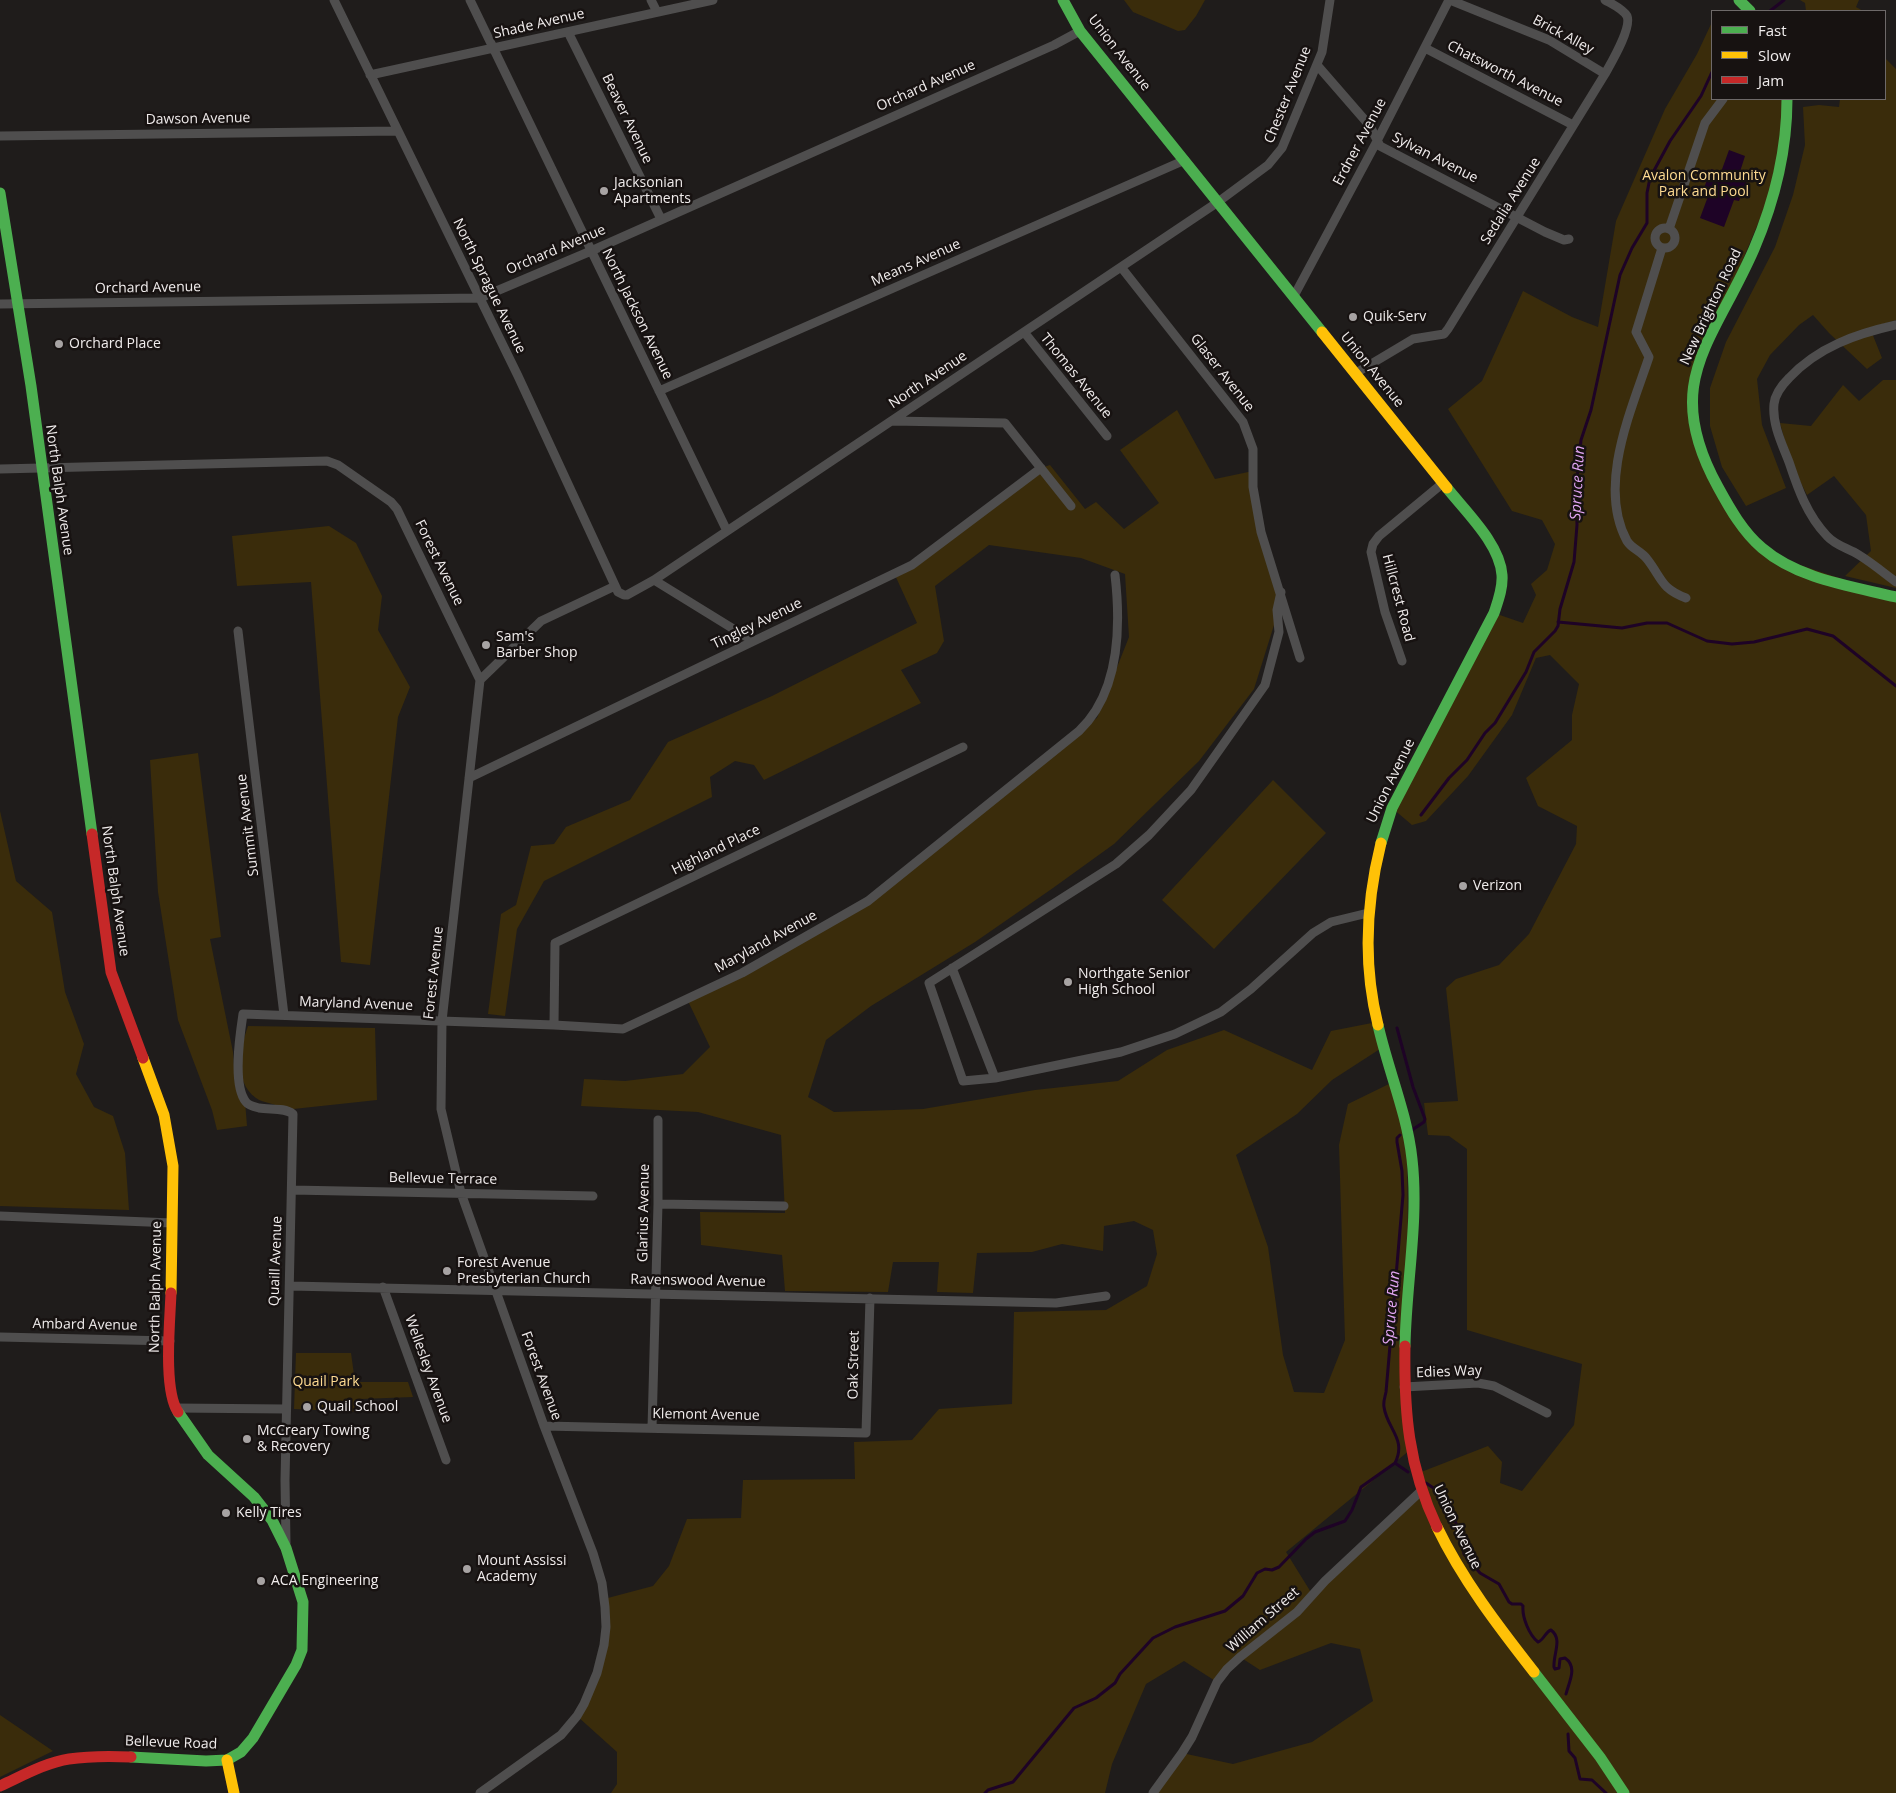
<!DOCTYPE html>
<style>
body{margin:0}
#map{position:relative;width:1896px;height:1793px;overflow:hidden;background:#1f1c1b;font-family:"Open Sans",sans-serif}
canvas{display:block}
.legend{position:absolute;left:1711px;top:10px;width:175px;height:90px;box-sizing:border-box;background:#171211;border:1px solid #6e6969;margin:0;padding:6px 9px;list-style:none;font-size:15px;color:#f0ecec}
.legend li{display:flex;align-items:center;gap:10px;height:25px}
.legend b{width:25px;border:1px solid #6e6969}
</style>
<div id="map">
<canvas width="1896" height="1793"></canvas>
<ul class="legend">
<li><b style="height:6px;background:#4caf50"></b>Fast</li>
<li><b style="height:6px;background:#ffc107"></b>Slow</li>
<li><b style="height:6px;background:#c62828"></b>Jam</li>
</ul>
</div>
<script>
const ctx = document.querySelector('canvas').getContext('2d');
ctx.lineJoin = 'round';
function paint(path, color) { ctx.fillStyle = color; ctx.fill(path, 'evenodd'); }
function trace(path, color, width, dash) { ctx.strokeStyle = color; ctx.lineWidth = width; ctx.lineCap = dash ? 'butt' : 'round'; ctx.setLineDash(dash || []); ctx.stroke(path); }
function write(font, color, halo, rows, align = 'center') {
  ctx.font = font + ' "Open Sans",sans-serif'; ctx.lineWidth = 5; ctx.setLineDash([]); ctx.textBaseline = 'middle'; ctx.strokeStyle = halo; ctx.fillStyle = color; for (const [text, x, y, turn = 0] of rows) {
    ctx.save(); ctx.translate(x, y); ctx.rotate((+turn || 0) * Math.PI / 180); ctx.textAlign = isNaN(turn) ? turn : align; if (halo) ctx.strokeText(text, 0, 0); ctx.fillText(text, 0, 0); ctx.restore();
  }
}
paint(new Path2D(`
 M 1124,0 L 1205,0 L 1196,16 L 1185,30 L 1178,31 L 1133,12 Z
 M 1800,0 L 1859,0 L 1856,7 L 1863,11 L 1806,11 L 1805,3 Z
 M 1712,22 L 1712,99 L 1784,99 L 1782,136 L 1767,202 L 1716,324 L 1692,397 L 1710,474 L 1770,555 L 1896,597 L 1896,1793 L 1153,1793 L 1182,1753 L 1233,1764 L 1312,1742 L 1373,1701 L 1360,1649 L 1331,1643 L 1260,1670 L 1240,1657 L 1217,1682 L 1184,1661 L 1146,1684 L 1112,1764 L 1105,1793 L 611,1793 L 617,1784 L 617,1752 L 577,1716 L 604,1645 L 604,1599 L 653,1586 L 669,1566 L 687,1519 L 741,1518 L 743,1480 L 855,1479 L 854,1442 L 912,1440 L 939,1409 L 1012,1404 L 1014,1312 L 1106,1310 L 1147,1286 L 1157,1254 L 1153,1230 L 1134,1221 L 1104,1226 L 1103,1251 L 1062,1244 L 1032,1252 L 977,1253 L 973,1293 L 937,1292 L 939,1262 L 893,1262 L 888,1292 L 785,1291 L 782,1255 L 701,1245 L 700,1212 L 785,1213 L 781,1135 L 698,1112 L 581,1106 L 584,1079 L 625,1081 L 683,1074 L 710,1047 L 687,999 L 868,901 L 1062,744 L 1097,718 L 1129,637 L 1125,574 L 1081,558 L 989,545 L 935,586 L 944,641 L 937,653 L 901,670 L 921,703 L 764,780 L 754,765 L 735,761 L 710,777 L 712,797 L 544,881 L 517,929 L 505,1016 L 488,1014 L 501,914 L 516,905 L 531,846 L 554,844 L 566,827 L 630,800 L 668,742 L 772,696 L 917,623 L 894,573 L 1041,468 L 1050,465 L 1085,509 L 1096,502 L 1124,529 L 1159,503 L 1120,450 L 1177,410 L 1215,479 L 1253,471 L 1253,487 L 1281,592 L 1274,625 L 1254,689 L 1199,761 L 1114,844 L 1053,888 L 975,942 L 871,1006 L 826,1040 L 808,1097 L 834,1112 L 923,1109 L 1035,1090 L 1118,1081 L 1167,1050 L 1224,1030 L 1312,1070 L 1331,1031 L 1377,1022 L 1383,1047 L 1332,1080 L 1297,1114 L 1236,1155 L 1268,1247 L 1283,1355 L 1294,1392 L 1324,1393 L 1345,1340 L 1339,1145 L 1348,1104 L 1393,1082 L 1407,1132 L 1410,1450 L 1286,1552 L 1312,1594 L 1421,1491 L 1416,1474 L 1488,1446 L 1502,1462 L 1500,1483 L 1522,1491 L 1574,1425 L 1582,1364 L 1467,1330 L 1467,1149 L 1449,1136 L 1428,1135 L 1424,1103 L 1458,1101 L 1446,988 L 1456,979 L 1499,965 L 1529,934 L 1576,844 L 1577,826 L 1538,806 L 1526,778 L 1572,740 L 1572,715 L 1579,684 L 1550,655 L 1536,658 L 1512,715 L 1468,776 L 1426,821 L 1412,825 L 1392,808 L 1494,613 L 1523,623 L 1536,595 L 1531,584 L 1547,570 L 1555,544 L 1542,520 L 1512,511 L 1448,409 L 1482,381 L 1523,291 L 1572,317 L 1598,327 L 1616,221 L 1665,109 L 1697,54 Z
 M 1885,58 L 1896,69 L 1896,320 L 1870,328 L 1882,358 L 1867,369 L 1829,333 L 1813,315 L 1799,325 L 1770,355 L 1757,379 L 1762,425 L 1786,488 L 1746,506 L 1722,467 L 1710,426 L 1710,388 L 1726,342 L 1775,247 L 1793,195 L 1805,145 L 1803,107 L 1819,105 L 1839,107 L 1840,99 L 1885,99 Z
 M 1883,380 L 1896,380 L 1896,588 L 1845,576 L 1871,551 L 1866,515 L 1834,476 L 1807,495 L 1791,463 L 1780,423 L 1811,426 L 1843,385 L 1859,401 Z
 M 329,526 L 356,543 L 382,596 L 378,630 L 410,687 L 398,717 L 370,965 L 341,962 L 311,582 L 237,586 L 232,536 Z
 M 198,753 L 221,937 L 210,939 L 233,1052 L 235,1082 L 245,1101 L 247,1126 L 217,1130 L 212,1110 L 178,1020 L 158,892 L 150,760 Z
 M 1273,780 L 1326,833 L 1214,949 L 1162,900 Z
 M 0,811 L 16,881 L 52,912 L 65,992 L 84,1044 L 76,1074 L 94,1107 L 113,1116 L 125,1153 L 129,1210 L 0,1206 Z
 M 248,1026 L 375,1028 L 377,1100 L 284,1110 C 275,1102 264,1104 256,1098 C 233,1081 240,1049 248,1026 Z
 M 296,1353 L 351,1353 L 355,1382 L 408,1382 L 413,1397 L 361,1399 L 361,1412 L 294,1409 Z
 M 0,1715 L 53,1751 L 0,1777 Z`), '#3a2c0b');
paint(new Path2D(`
 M 1729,150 L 1745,156 L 1738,178 L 1747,181 L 1739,201 L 1734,200 L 1724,227 L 1700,218 L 1710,191 L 1704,188 L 1711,169 L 1721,172 Z`), '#1e0326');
trace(new Path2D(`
 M 1770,11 L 1784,0
 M 1558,622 L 1622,628 L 1647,623 L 1667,623 L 1707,641 L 1732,644 L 1754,642 L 1807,629 L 1833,636 L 1896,686
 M 1421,815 L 1449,778 L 1467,760 L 1485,733 L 1495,723 L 1526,672 L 1534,652 L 1555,631 L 1558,626 L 1560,609 L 1574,562 L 1577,525 L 1576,489 L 1581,440 L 1591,410 L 1620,275 L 1632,248 L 1647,223 L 1647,193 L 1650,178 L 1670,141 L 1701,96 L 1712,72
 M 1397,1028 L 1413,1087 L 1425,1119 L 1424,1122 L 1412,1130
 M 1400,1135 L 1397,1138 L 1397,1142 L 1402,1171 L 1403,1195 L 1386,1392 C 1385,1397 1383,1402 1384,1407 C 1387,1429 1407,1439 1395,1463 L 1408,1472
 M 1426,1483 L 1444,1495 L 1461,1535 L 1464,1554 L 1480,1573 L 1499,1584 L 1509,1602 L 1512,1604 L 1521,1604 L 1523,1606 C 1522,1617 1529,1635 1538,1642 C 1544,1640 1545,1632 1551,1630 C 1563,1639 1553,1654 1554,1667 L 1555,1669 L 1559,1668 L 1560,1659 L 1565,1658 C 1578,1667 1569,1682 1566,1694
 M 1568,1734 L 1569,1751 L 1575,1758 L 1580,1779 L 1592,1780 L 1606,1793
 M 985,1793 L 988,1790 L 1013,1782 L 1074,1708 L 1096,1698 L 1115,1683 L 1120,1674 L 1153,1638 L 1175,1627 L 1225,1611 L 1243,1596 L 1257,1573 L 1265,1569 L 1272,1570 L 1279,1567 L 1306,1539 L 1315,1532 L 1345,1521 L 1352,1510 L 1361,1487 L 1395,1463`), '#1e0326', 3);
trace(new Path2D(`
 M 334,0 L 518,376 L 618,592 L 624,595 L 627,595 L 654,580 L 753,641
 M 470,0 L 727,531
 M 651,0 L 657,12
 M 1450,0 L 1549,40 L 1605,74
 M 568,32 L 661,219
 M 1425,48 L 1573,125
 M 1317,65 L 1370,126 L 1380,146 L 1545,232 L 1564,240 L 1569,239
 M 370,75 L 713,0
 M 0,136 L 397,131
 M1655 238a10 10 0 1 1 20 0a10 10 0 1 1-20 0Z
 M 1669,229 L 1705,123 L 1723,99
 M 1662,248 L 1636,332 L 1649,357 C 1631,411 1597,486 1627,541 C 1632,549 1641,551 1647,559 C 1662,578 1660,588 1686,598
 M 1121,267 L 1243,422 L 1253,449 L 1253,487 L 1261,532 L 1300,658
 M 1294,296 L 1377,141 L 1449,0
 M 0,304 L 480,298 L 591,251 L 1054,45 L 1080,31
 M 1896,325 C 1856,334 1818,347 1789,378 C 1782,385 1775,394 1774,404 C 1772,424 1782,444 1789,462 C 1798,489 1807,515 1827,536 C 1836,546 1848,548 1859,555 C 1872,563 1884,573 1896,582
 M 1024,332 L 1107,436
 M 1356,373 L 1413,339 L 1444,334 L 1448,329 L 1605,74 C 1611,63 1632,28 1627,16 C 1623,9 1612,4 1605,0
 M 659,391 L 1185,160
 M 892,421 L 1005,423 L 1071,506
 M 0,469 L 327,461 L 338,465 L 391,502 L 397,509 L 480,680 L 442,1021 L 441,1109 L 461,1193 L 544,1426 L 593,1553 L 602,1583 L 605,1607 L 606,1627 L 604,1645 L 597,1673 L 584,1704 L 577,1716 L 561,1735 L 480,1793
 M 654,580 L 1218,202 L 1268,165 L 1282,148 L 1322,52 L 1330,0
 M 1281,592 L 1277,610 L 1279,632 L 1265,685 L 1191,790 L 1149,835 L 1116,864 L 929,983 L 963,1081 L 995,1078 L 1121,1052 L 1175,1034 L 1221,1012 L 1251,989 L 1313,933 L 1331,922 L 1368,913
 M 238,631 L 284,1015
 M 1402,661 L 1385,612 L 1371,552 L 1373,544 L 1379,536 L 1443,483
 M 480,680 L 541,621 L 615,586
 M 469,778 L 912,565 L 1041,468
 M 952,968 L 995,1078
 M 554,1025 L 555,943 L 963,747
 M 292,1190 L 593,1196
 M 658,1204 L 784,1206
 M 0,1216 L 172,1223
 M 290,1286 L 1056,1303 L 1106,1296
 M 383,1287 L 446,1460
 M 0,1337 L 170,1341
 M 1404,1387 L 1478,1383 L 1494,1386 L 1547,1413
 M 175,1408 L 286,1409
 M 544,1426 L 866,1433 L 870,1298
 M 652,1428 L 658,1204 L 658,1120
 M 286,1543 L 285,1480 L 293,1114 C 284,1107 270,1110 259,1108 C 255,1107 248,1105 246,1102 C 232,1085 240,1034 243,1014 L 554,1025 L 623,1029 L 742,973 L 868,901 L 1079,731 C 1120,692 1121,627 1115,575
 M 1153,1793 L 1182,1753 L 1192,1737 L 1217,1682 L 1227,1669 L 1240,1657 L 1297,1612 L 1325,1581 L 1421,1491`), '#4f4e4e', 9);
trace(new Path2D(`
 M 1063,0 L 1080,31 L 1322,332
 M 1739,0 L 1750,11
 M 1787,99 C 1787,152 1775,200 1754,249 C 1713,343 1660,382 1718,487 C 1730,509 1743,532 1762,548 C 1798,579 1851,586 1896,597
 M 0,193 L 31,386 L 92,834
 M 1381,843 L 1392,808 L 1494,613 C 1498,601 1503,588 1502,575 C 1500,544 1466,512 1447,488
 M 1378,1025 C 1388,1070 1407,1113 1412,1159 C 1419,1221 1406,1284 1405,1346
 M 1534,1672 L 1600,1757 L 1624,1793
 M 131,1757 L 206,1761 L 227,1760 L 241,1752 L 253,1738 L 296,1665 L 302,1650 L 303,1602 L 286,1548 L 272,1520 L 254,1497 L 208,1455 L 178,1412`), '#4caf50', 11);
trace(new Path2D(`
 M 1322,332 L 1447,488
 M 1378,1025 C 1363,965 1366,903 1381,843
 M 143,1058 L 164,1115 L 173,1166 L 171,1293
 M 1437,1527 C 1462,1579 1498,1626 1534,1672
 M 227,1760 L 234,1793`), '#ffc107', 11);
trace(new Path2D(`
 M 92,834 L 111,972 L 143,1058
 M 171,1293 C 170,1321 163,1390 178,1412
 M 1405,1346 C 1404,1412 1408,1466 1437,1527
 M 0,1786 C 20,1777 47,1762 69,1759 C 89,1756 110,1756 131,1757`), '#c62828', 11);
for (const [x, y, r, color] of [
 [604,191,5,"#a7a3a3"],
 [1353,317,5,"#a7a3a3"],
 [59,344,5,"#a7a3a3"],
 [486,645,5,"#a7a3a3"],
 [1463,886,5,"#a7a3a3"],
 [1068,982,5,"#a7a3a3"],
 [447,1271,5,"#a7a3a3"],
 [307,1407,5,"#a7a3a3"],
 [247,1439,5,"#a7a3a3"],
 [226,1513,5,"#a7a3a3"],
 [467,1569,5,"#a7a3a3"],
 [261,1581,5,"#a7a3a3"]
]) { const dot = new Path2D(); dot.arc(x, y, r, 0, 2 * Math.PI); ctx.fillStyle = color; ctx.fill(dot); trace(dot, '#171211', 2); }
write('14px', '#f0ecec', '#171211', [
 ["Shade Avenue",539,24,-13],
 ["Brick Alley",1563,35,28],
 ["Union Avenue",1119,53,52],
 ["Chatsworth Avenue",1505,74,27],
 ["Orchard Avenue",926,86,-24],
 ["Chester Avenue",1288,95,-68],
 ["Dawson Avenue",198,119,-1],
 ["Beaver Avenue",627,119,64],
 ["Erdner Avenue",1360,142,-62],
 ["Sylvan Avenue",1435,158,27],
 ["Sedalia Avenue",1511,201,-58],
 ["Orchard Avenue",556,250,-23],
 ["Means Avenue",916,263,-24],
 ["North Sprague Avenue",489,286,64],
 ["Orchard Avenue",148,288,-1],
 ["New Brighton Road",1711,307,-65],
 ["North Jackson Avenue",637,314,64],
 ["Union Avenue",1372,370,51],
 ["Glaser Avenue",1222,373,52],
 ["Thomas Avenue",1076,376,51],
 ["North Avenue",928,380,-34],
 ["North Balph Avenue",59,490,82],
 ["Forest Avenue",439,563,64],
 ["Hillcrest Road",1398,598,75],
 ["Tingley Avenue",757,624,-26],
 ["Union Avenue",1391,781,-64],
 ["Summit Avenue",248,825,-97],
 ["Highland Place",716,850,-26],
 ["North Balph Avenue",115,891,82],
 ["Maryland Avenue",766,942,-29],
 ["Forest Avenue",434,973,-84],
 ["Maryland Avenue",356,1004,2],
 ["Bellevue Terrace",443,1179,1],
 ["Glarius Avenue",644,1213,-89],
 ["Quaill Avenue",276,1261,-88],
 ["Ravenswood Avenue",698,1281,1],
 ["North Balph Avenue",156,1287,-89],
 ["Ambard Avenue",85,1325,1],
 ["Oak Street",854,1365,-89],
 ["Wellesley Avenue",428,1369,70],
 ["Edies Way",1449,1372,-2],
 ["Forest Avenue",541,1376,70],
 ["Klemont Avenue",706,1415,1],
 ["Union Avenue",1457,1527,64],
 ["William Street",1263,1620,-41],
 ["Bellevue Road",171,1743,2]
]);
write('14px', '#fedb92', '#171211', [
 ["Avalon Community",1704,176],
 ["Park and Pool",1704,192],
 ["Quail Park",326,1382]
]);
write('14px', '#f0ecec', '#171211', [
 ["Jacksonian",614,183],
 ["Apartments",614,199],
 ["Quik-Serv",1363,317],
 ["Orchard Place",69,344],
 ["Sam's",496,637],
 ["Barber Shop",496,653],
 ["Verizon",1473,886],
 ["Northgate Senior",1078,974],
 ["High School",1078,990],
 ["Forest Avenue",457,1263],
 ["Presbyterian Church",457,1279],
 ["Quail School",317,1407],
 ["McCreary Towing",257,1431],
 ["& Recovery",257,1447],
 ["Kelly Tires",236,1513],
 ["Mount Assissi",477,1561],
 ["Academy",477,1577],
 ["ACA Engineering",271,1581]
], 'left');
write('italic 15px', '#e1a5f2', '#171211', [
 ["Spruce Run",1578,483,-87],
 ["Spruce Run",1392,1308,-85]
]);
</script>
